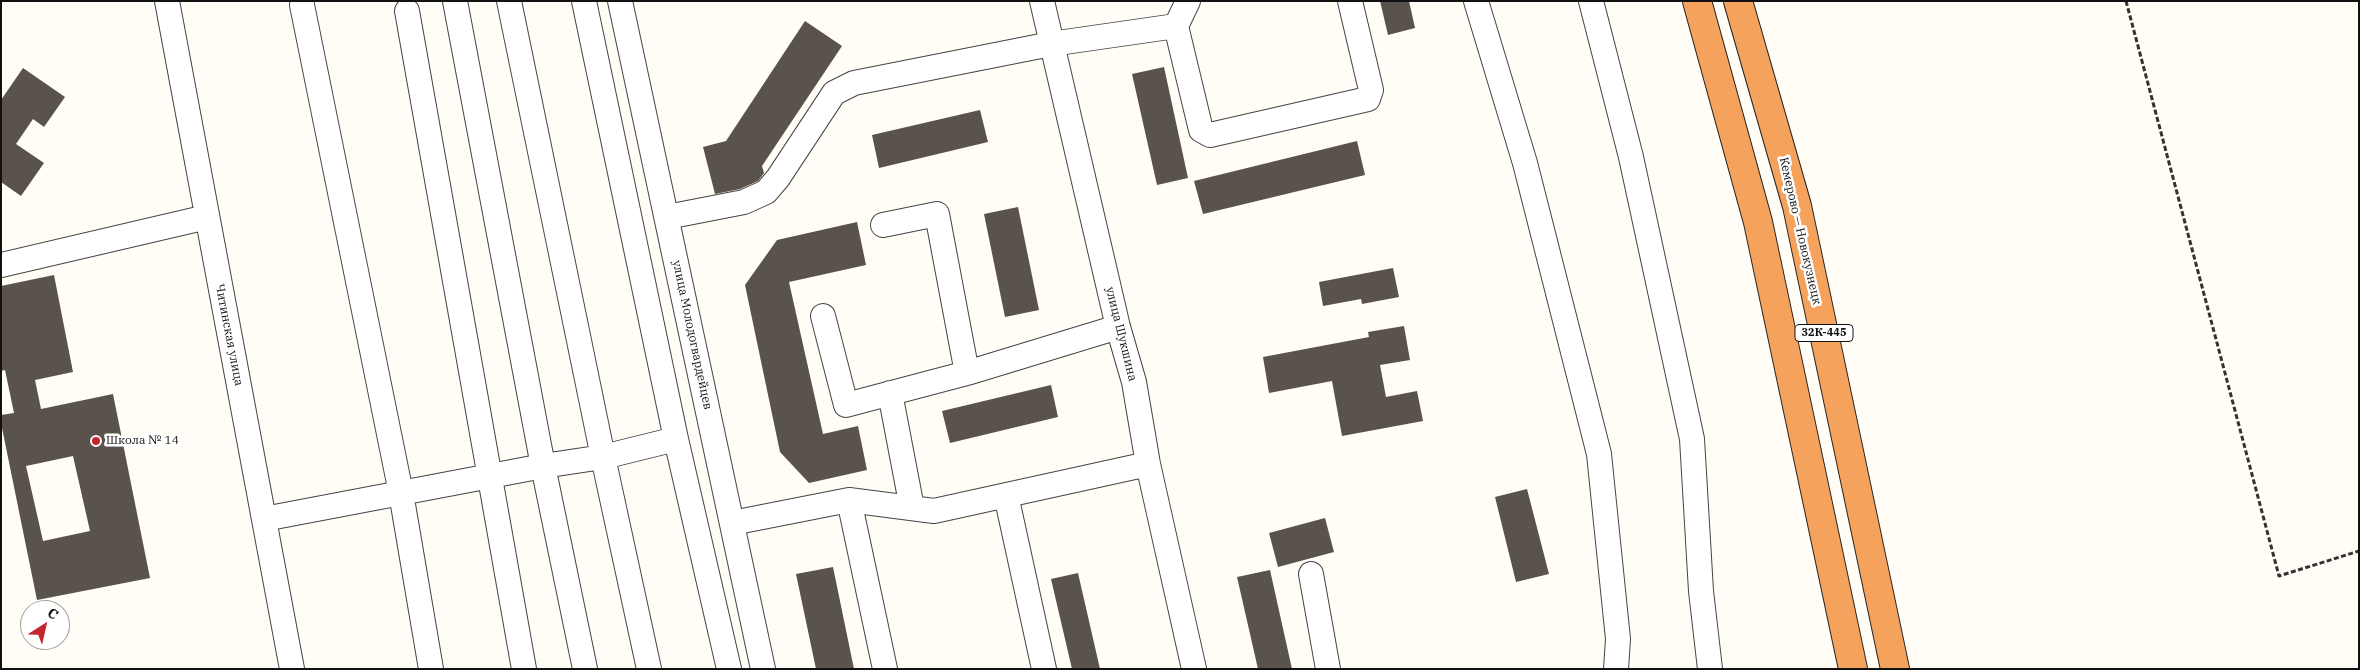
<!DOCTYPE html>
<meta charset="utf-8">
<style>
body{margin:0}
#map{position:relative;width:2360px;height:670px;overflow:hidden;background:#fffdf5;font-family:"IBM Plex Serif",serif}
canvas{display:block}
.frame{position:absolute;inset:0;border:2px solid #111;pointer-events:none}
.north{position:absolute;left:20px;top:600px;width:50px;height:50px;box-sizing:border-box;background:#fff;border:1px solid #a0a0a0;border-radius:50%;rotate:35deg;font-size:14px;font-weight:700;line-height:20px;text-align:center;color:#111}
.north::after{content:'';display:block;margin:auto;width:18px;height:22px;background:#c4262e;clip-path:polygon(50% 0,100% 100%,50% 72%,0 100%)}
</style>
<div id="map">
<canvas width="2360" height="670"></canvas>
<div class="frame"></div>
<div class="north">С</div>
</div>
<script>
const ctx = document.querySelector('canvas').getContext('2d');
ctx.lineJoin = 'round';
function paint(path, color) { ctx.fillStyle = color; ctx.fill(path, 'evenodd'); }
function trace(path, color, width, dash) { ctx.strokeStyle = color; ctx.lineWidth = width; ctx.lineCap = dash ? 'butt' : 'round'; ctx.setLineDash(dash || []); ctx.stroke(path); }
function write(font, color, halo, rows, align = 'center') {
  ctx.font = font + ' "IBM Plex Serif",serif'; ctx.lineWidth = 5; ctx.setLineDash([]); ctx.textBaseline = 'middle'; ctx.strokeStyle = halo; ctx.fillStyle = color; for (const [text, x, y, turn = 0] of rows) {
    ctx.save(); ctx.translate(x, y); ctx.rotate((+turn || 0) * Math.PI / 180); ctx.textAlign = isNaN(turn) ? turn : align; if (halo) ctx.strokeText(text, 0, 0); ctx.fillText(text, 0, 0); ctx.restore();
  }
}
paint(new Path2D(`
 M 1380,1 L 1409,1 L 1415,28 L 1388,35 Z
 M 805,21 L 842,46 L 762,166 L 764,173 L 758,181 L 740,189 L 715,194 L 703,147 L 726,141 Z
 M 1164,67 L 1188,178 L 1157,185 L 1132,74 Z
 M 23,68 L 65,97 L 44,127 L 33,119 L 16,144 L 44,163 L 21,196 L 1,182 L 1,100 Z
 M 980,110 L 988,142 L 879,168 L 872,135 Z
 M 1357,141 L 1365,175 L 1203,214 L 1194,181 Z
 M 1018,207 L 1039,310 L 1005,317 L 984,214 Z
 M 857,222 L 866,265 L 789,282 L 823,434 L 858,426 L 867,470 L 809,483 L 780,452 L 745,285 L 777,240 Z
 M 1393,268 L 1399,297 L 1362,304 L 1361,299 L 1323,306 L 1319,282 Z
 M 54,275 L 73,372 L 35,380 L 41,409 L 113,394 L 150,578 L 37,600 L 1,423 L 1,415 L 14,413 L 5,370 L 1,371 L 1,286 ZM 73,456 L 90,531 L 43,541 L 26,466 Z
 M 1404,326 L 1410,360 L 1380,365 L 1386,397 L 1417,391 L 1423,421 L 1342,436 L 1332,381 L 1269,393 L 1263,357 L 1369,337 L 1368,332 Z
 M 1051,385 L 1058,417 L 950,443 L 942,411 Z
 M 1527,489 L 1549,574 L 1516,582 L 1495,497 Z
 M 1325,518 L 1334,552 L 1278,567 L 1269,533 Z
 M 833,567 L 854,669 L 816,669 L 796,574 Z
 M 1270,570 L 1292,669 L 1258,669 L 1237,577 Z
 M 1078,573 L 1100,669 L 1072,669 L 1051,579 Z`), '#5a524d');
const minor = new Path2D(`
 M 167,1 L 292,669
 M 455,1 L 543,466 L 585,669
 M 509,1 L 603,457 L 649,669
 M 584,1 L 676,439 L 729,669
 M 620,1 L 763,669
 M 1042,1 L 1118,327 L 1134,382 L 1148,464 L 1194,669
 M 1188,1 L 1176,26 L 1201,130 L 1210,135 L 1368,99 L 1371,90 L 1350,1
 M 1476,1 L 1525,163 L 1599,454 L 1618,639 L 1616,669
 M 1591,1 L 1631,157 L 1692,439 L 1701,591 L 1710,669
 M 302,5 L 401,493 L 431,669
 M 407,11 L 524,669
 M 667,217 L 744,202 L 766,192 L 778,178 L 834,93 L 854,83 L 1051,44 L 1176,26
 M 883,225 L 937,214 L 967,373
 M 1,265 L 207,217
 M 823,316 L 846,405 L 967,373 L 1118,327
 M 890,393 L 912,508
 M 1006,495 L 1044,669
 M 849,500 L 885,669
 M 264,519 L 543,466 L 603,457 L 676,439
 M 732,523 L 849,500 L 934,511 L 1148,464
 M 1311,574 L 1328,669`);
const highway = new Path2D(`
 M 1697,1 L 1758,222 L 1853,669
 M 1738,1 L 1797,206 L 1895,669`);
trace(minor, '#444', 26);
trace(highway, '#222', 30);
trace(new Path2D(`
 M 2126,1 L 2279,576 L 2359,551`), '#333', 3, [5, 2.5]);
trace(minor, '#fff', 24);
trace(highway, '#f5a25d', 28);
for (const [x, y, r, color] of [
 [96,441,5,"#c4262e"]
]) { const dot = new Path2D(); dot.arc(x, y, r, 0, 2 * Math.PI); ctx.fillStyle = color; ctx.fill(dot); trace(dot, '#fff', 2); }
for (const [x, y, w] of [
 [1824,333,58]
]) { const box = new Path2D(); box.roundRect(x - w / 2, y - 8.5, w, 17, 4); ctx.fillStyle = '#fff'; ctx.fill(box); trace(box, '#111', 1); }
write('bold 11px', '#111', null, [
 ["32К-445",1824,333]
]);
write('12px', '#111', '#fff', [
 ["Кемерово — Новокузнецк",1800,231,77],
 ["улица Шукшина",1121,334,76],
 ["Читинская улица",229,335,79],
 ["улица Молодогвардейцев",692,335,78]
]);
write('12px', '#111', '#fff', [
 ["Школа № 14",106,441]
], 'left');
</script>
